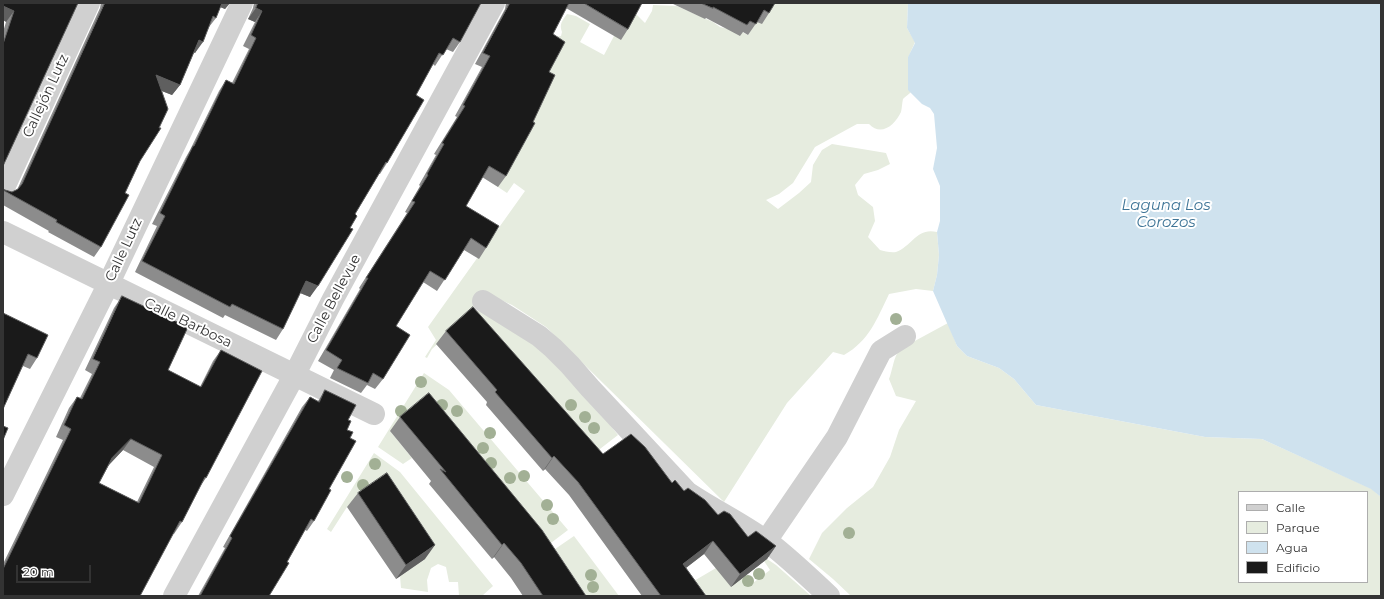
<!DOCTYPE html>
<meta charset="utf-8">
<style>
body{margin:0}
#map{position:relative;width:1384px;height:599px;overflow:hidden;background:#fff;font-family:Montserrat,sans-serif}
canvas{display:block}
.frame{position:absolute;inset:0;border:4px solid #333;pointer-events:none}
.legend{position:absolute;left:1238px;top:491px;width:130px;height:92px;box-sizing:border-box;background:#fff;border:1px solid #adadad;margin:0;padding:5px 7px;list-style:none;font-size:12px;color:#333}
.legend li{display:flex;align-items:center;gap:8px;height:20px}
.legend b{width:20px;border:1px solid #adadad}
.scale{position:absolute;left:16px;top:565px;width:75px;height:18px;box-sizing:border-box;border:2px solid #333;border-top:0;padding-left:5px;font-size:12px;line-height:14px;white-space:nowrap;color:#333;-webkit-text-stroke:3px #fff;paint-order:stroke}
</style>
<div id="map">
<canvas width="1384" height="599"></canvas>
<div class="frame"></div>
<ul class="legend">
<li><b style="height:5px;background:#d0d0d0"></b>Calle</li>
<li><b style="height:11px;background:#e6ecdf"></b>Parque</li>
<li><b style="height:11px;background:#cfe2ee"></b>Agua</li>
<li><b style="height:11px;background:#1a1a1a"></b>Edificio</li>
</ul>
<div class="scale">20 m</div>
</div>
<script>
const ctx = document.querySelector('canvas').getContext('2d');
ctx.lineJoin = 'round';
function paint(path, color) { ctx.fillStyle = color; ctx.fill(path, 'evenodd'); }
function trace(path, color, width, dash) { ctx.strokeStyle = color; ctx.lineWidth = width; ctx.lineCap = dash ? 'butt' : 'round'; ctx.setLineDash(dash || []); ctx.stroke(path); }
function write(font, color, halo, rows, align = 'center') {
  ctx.font = font + ' Montserrat,sans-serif'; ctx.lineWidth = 4; ctx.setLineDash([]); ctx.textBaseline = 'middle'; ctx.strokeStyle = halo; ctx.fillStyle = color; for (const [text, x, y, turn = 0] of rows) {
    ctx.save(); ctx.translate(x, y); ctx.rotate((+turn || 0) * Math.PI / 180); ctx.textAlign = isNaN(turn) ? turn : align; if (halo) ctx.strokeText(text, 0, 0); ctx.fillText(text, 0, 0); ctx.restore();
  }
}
paint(new Path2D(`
 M 773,3 L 908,3 L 907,28 L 915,42 L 908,58 L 908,89 L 911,92 C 909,94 905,97 903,99 C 902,103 902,108 901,112 C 895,125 881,137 869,124 L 857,124 L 815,147 L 793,183 L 779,194 L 766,200 L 778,209 L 799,193 L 811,182 L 813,165 L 822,150 L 832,144 L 886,153 L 890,164 L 878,170 L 864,174 L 855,185 L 858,195 L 873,207 L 875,221 L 868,237 L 880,250 C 884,251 891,253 896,252 C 912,246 917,227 937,232 L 939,255 L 937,275 L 933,291 L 916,289 L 889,294 C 877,319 869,341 844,355 L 833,352 L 787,403 L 724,502 L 546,327 L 512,305 L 490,295 L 432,349 L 427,358 L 425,357 L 436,340 L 428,327 L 525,191 L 514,183 L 507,193 L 486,179 L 551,37 L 561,36 L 562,32 C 559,24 562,21 567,14 L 576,16 L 590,24 L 580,42 L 604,55 L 614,36 L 635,13 L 645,23 L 652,11 L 653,5 L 677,6 L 713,22 L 720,27 L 742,32 L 748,35 L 756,21 Z
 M 481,307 C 514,329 551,354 577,384 C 592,400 604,418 618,435 L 587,459 L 466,322 Z
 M 948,323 L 957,346 L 967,356 L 999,368 L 1014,379 L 1036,405 L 1205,437 L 1262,439 L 1372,489 L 1381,497 L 1381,596 L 851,596 L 833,579 L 809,559 L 822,533 L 847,508 L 873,487 L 890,457 L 899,430 L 916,401 L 896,396 L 889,379 C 893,369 893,358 900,349 ZM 1239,492 L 1367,492 L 1367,582 L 1239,582 Z
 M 424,373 L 449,390 L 568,530 L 539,552 L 390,431 L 412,458 L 403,464 L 378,447 Z
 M 374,453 L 400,472 L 493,586 L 482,596 L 459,596 L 458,582 L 449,582 L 446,567 L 438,564 L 431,568 L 427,580 L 428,592 L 401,588 L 400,576 L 425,559 L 377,488 L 347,507 L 331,532 L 327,529 Z
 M 574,536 L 619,596 L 566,596 L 542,558 Z
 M 767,559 L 776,565 L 811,596 L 688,596 L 682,588 L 716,568 L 746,575 L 753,583 L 770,570 L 764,561 Z`), '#e6ecdf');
paint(new Path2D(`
 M 908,3 L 1381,3 L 1381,497 L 1371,489 L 1262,439 L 1205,437 L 1036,405 L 1014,379 L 999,368 L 967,356 L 957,346 L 933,291 L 937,275 L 939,255 L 937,232 L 940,221 L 940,186 L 933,169 L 937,148 L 934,114 L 930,108 L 922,104 L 908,90 L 908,57 L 915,43 L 907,28 Z`), '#cfe2ee');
trace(new Path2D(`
 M 3,190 L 89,3
 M 3,232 L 374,414
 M 483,301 L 539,336 L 553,348 L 570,365 L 590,388 L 687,492 C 715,511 746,525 773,546 C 793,562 811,579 829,596
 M 3,495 L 108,285 L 242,3
 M 766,541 L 837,437 L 881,351 L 905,336
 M 174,596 L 295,374 L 333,299 L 494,3`), '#d0d0d0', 22);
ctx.fillStyle = '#a2b095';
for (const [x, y] of [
 [896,319],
 [421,382],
 [442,405],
 [571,405],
 [401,411],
 [457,411],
 [585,417],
 [594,428],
 [490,433],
 [483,448],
 [491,463],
 [375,464],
 [524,476],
 [347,477],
 [510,478],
 [363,485],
 [547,505],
 [553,519],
 [849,533],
 [759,574],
 [591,575],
 [748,581],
 [593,587]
]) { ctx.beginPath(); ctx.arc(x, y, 6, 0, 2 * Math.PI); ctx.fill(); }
paint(new Path2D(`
 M 3,3 L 78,3 L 3,166 L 3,32 L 6,22 Z
 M 101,3 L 230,3 L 225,9 L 220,7 L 216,18 L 209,27 L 195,53 L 194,52 L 180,85 L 172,95 L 162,91 L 140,161 L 125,193 L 101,247 L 94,257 L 48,232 L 49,231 L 3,205 L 3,189 L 5,190 L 12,192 L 17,190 L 100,8 Z
 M 254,3 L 481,3 L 460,42 L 453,52 L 446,49 L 435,66 L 433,64 L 416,95 L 387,163 L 380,174 L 379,174 L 355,214 L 310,297 L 300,293 L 283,329 L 276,340 L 225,315 L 223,318 L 135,272 L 157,226 L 152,224 L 186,157 L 190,150 L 219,91 L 226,80 L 232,83 L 249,49 L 243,46 L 255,22 L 248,19 L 253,8 Z
 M 506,3 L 642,3 L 628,29 L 621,40 L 566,8 L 553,34 L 549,72 L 506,176 L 498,187 L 482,177 L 466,206 L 486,248 L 479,259 L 464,250 L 437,291 L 423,282 L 396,326 L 383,379 L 375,389 L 367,385 L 361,393 L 330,378 L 334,370 L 318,361 L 360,289 L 359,288 L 407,213 L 405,212 L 420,186 L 419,185 L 436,155 L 434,154 L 457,117 L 455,116 L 482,67 L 475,64 L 505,9 Z
 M 671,3 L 775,3 L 769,13 L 762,24 L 757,22 L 748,35 L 743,32 L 740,36 L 706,18 L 705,19 Z
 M 122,296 L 168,370 L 200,387 L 213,361 L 221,350 L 206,478 L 201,485 L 182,522 L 174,534 L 173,533 L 3,596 L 3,564 L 63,440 L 56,437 L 69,408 L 77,397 L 80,398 L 92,374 L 85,370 L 114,308 ZM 123,450 L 154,467 L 137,502 L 99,483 L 109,465 Z
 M 3,313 L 37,358 L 30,369 L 23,366 Z
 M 446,331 L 603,454 L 672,483 L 748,537 L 776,546 L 767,559 L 731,587 L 704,554 L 686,568 L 706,596 L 642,596 L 569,495 L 545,469 L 543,471 L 486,405 L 487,402 L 436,344 Z
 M 325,390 L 348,420 L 347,430 L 350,438 L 329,489 L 314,521 L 307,531 L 305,530 L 287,562 L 269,596 L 198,596 L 225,548 L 223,547 L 302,407 L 310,397 L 318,401 Z
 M 400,417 L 586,596 L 523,596 L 511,578 L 494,557 L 492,559 L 429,484 L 431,481 L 390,431 Z
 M 358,493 L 425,559 L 396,579 L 347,507 Z`), '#8c8c8c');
paint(new Path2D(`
 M 220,3 L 230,3 L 225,9 L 218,6 Z
 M 3,6 L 14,11 L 6,22 L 3,20 Z
 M 256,8 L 262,11 L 255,22 L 248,19 Z
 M 199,40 L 203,42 L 195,53 L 191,51 Z
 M 156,75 L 180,85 L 172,95 L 149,86 Z
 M 306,281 L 318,286 L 310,297 L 298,292 Z
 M 131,439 L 123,450 L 105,469 L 112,458 Z
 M 554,456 L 545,469 L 543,471 L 552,458 Z
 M 713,541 L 704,554 L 674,577 L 683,564 Z
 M 504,543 L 494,557 L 492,559 L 502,545 Z
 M 435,545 L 425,559 L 396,579 L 406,565 Z
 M 776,546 L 767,559 L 731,587 L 740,574 Z`), '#5f5f5f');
const building = new Path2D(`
 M 3,3 L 78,3 L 3,166 L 3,44 L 14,11 L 3,6 Z
 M 105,3 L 222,3 L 216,18 L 213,16 L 203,42 L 199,40 L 180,85 L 156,75 L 168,109 L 159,128 L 161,128 L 140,161 L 125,193 L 129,195 L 101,247 L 56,222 L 57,220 L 3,190 L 3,189 L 5,190 L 12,192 L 18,189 L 22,184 Z
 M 258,3 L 481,3 L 460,42 L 453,38 L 443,55 L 439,53 L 416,95 L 424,100 L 387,163 L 386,162 L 355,214 L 357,216 L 350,228 L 353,229 L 318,286 L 306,281 L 283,329 L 232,304 L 230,307 L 142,261 L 165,216 L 160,213 L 193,146 L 194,146 L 226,80 L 234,84 L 256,38 L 251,35 L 262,11 L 256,8 Z
 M 510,3 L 569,3 L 553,34 L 565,42 L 549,72 L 555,75 L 533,122 L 535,123 L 506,176 L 489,166 L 466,206 L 499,226 L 486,248 L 471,238 L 445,280 L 430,271 L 396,326 L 410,335 L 383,379 L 373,373 L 368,383 L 337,368 L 342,360 L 326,350 L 368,278 L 366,278 L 415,202 L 412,201 L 428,175 L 427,174 L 444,144 L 442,143 L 465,106 L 463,105 L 490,56 L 483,53 Z
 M 584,3 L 642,3 L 628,29 Z
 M 701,3 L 775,3 L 769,13 L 764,10 L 756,24 L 750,21 L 747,25 L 713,7 L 713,8 Z
 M 122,296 L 188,327 L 168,370 L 201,387 L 221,350 L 262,371 L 206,478 L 205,477 L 182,522 L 180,521 L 140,596 L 3,596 L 3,569 L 71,429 L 64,425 L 77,397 L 82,399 L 100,362 L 93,359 ZM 131,439 L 162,455 L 139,503 L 99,483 L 112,458 Z
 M 473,307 L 603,454 L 631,434 L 645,447 L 672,483 L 675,480 L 684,491 L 688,488 L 705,500 L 718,515 L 724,511 L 730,514 L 748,537 L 756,531 L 776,546 L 740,574 L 713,541 L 683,564 L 706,596 L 661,596 L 578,482 L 554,456 L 552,458 L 495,392 L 497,390 L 446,331 Z
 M 3,313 L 48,335 L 37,358 L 28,354 L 3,409 Z
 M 325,390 L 356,405 L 348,420 L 351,421 L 347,430 L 353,432 L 350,438 L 356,441 L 329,489 L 331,490 L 314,521 L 311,519 L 287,562 L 289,563 L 269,596 L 200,596 L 232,538 L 230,536 L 310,397 L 319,402 Z
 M 429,393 L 542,530 L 586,596 L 543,596 L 521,563 L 504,543 L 502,545 L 440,469 L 446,472 L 400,417 Z
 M 3,426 L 8,428 L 3,440 Z
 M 387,473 L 435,545 L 406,565 L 358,493 Z`);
paint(building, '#1a1a1a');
trace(building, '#5f5f5f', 1);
write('14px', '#333', '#fff', [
 ["Callejón Lutz",46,96,-65],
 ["Calle Lutz",124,250,-65],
 ["Calle Bellevue",334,299,-62],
 ["Calle Barbosa",188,323,26]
]);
write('italic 15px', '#3f7597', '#fff', [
 ["Laguna Los",1166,206],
 ["Corozos",1166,223]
]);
</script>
